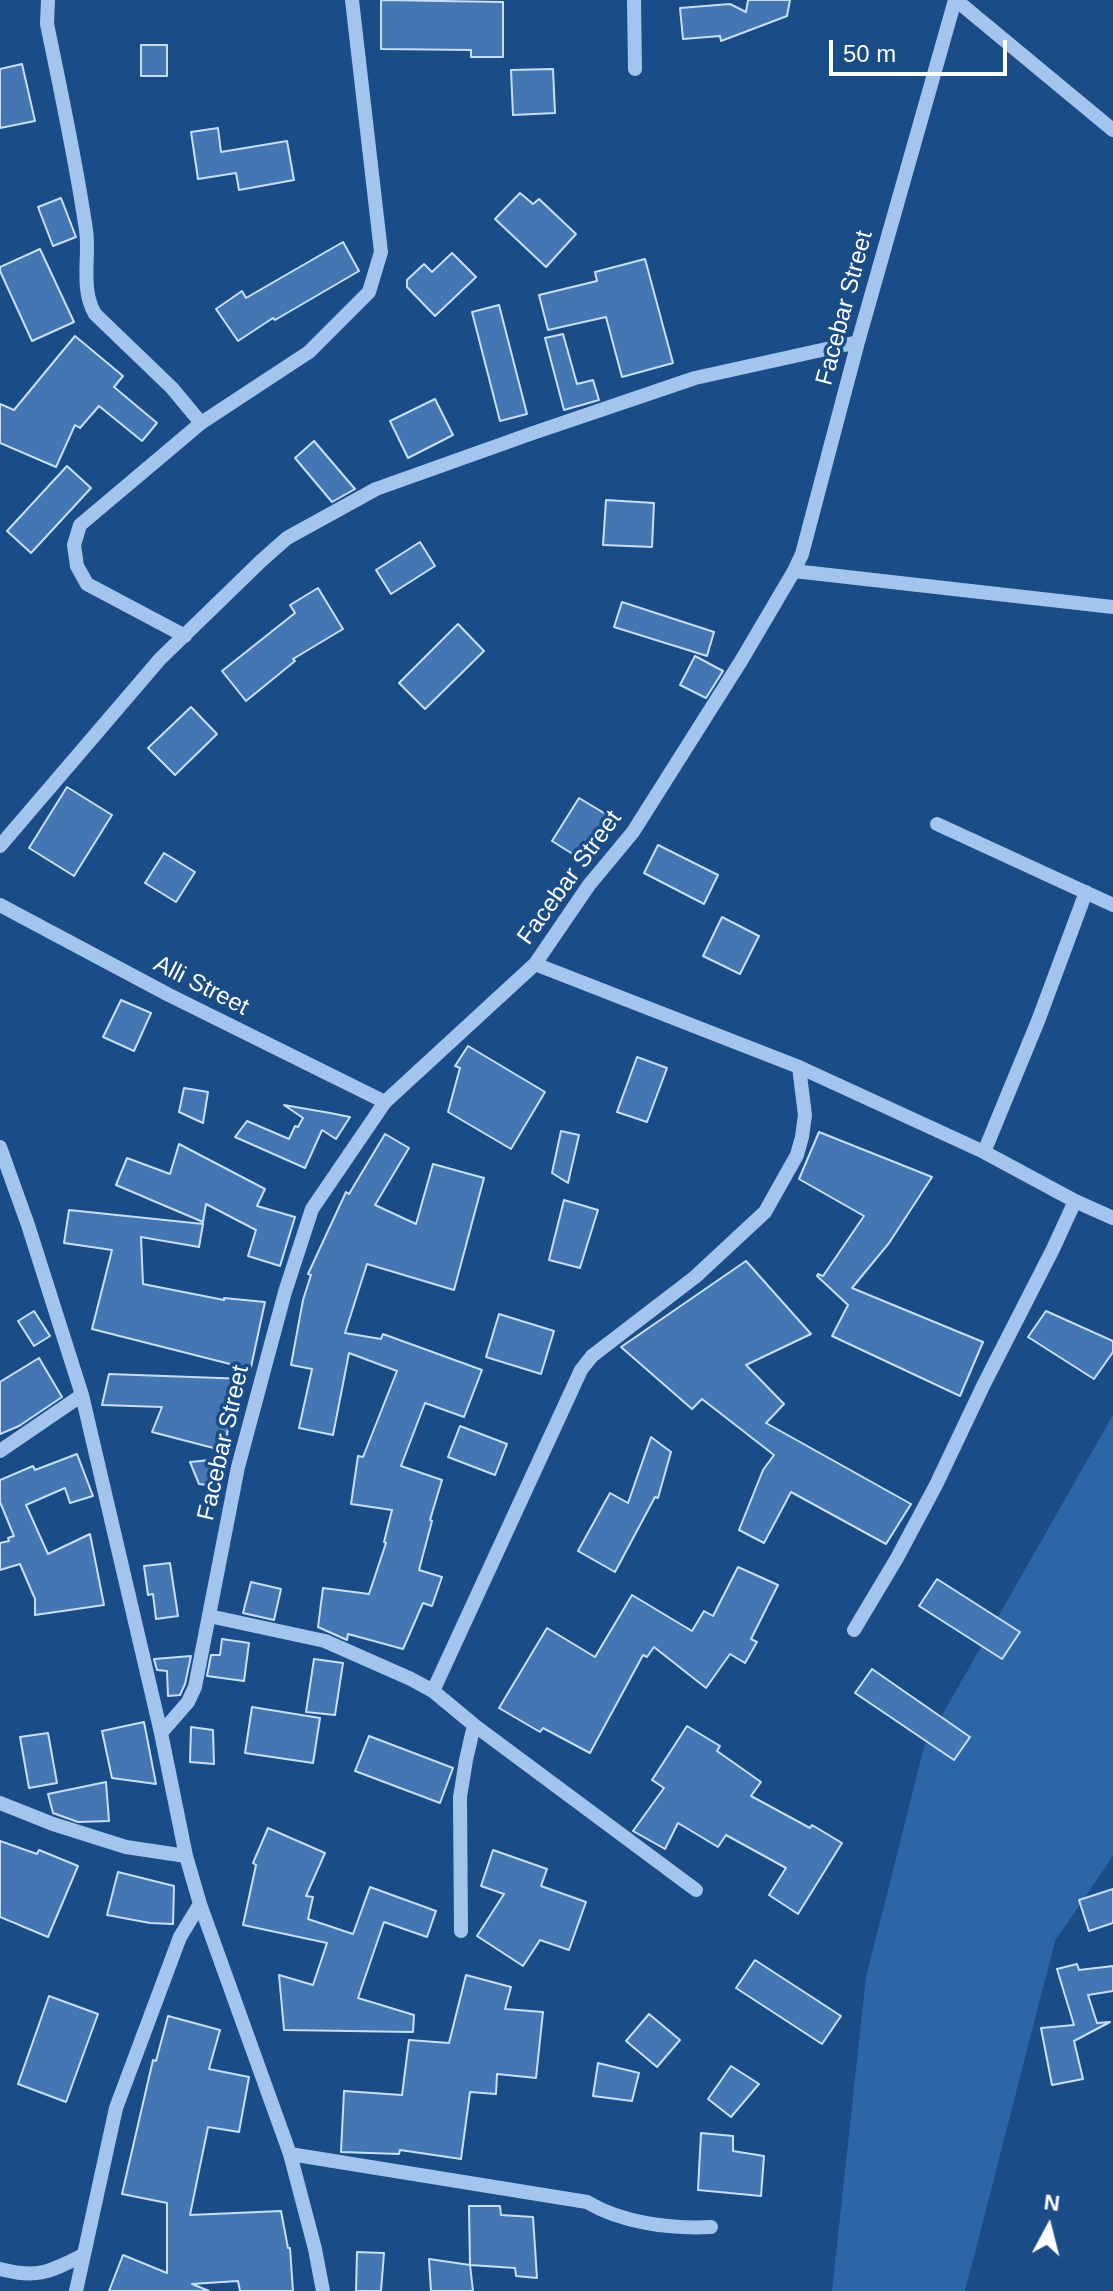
<!DOCTYPE html>
<style>
body{margin:0}
#map{position:relative;width:1113px;height:2291px;overflow:hidden;background:#1a4c88;font-family:Arial,sans-serif}
canvas{display:block}
.north{position:absolute;left:1009px;top:2187px;width:80px;height:80px;-webkit-text-stroke:6px #1a4c88;paint-order:stroke;rotate:7deg;font-size:22px;font-weight:700;line-height:32px;text-align:center;color:#fff}
.north::after{content:'';display:block;margin:auto;width:28px;height:36px;background:#fff;clip-path:polygon(50% 0,100% 100%,50% 72%,0 100%)}
.scale{position:absolute;left:829px;top:40px;width:178px;height:36px;box-sizing:border-box;border:4px solid #fff;border-top:0;padding-left:10px;font-size:24px;line-height:28px;white-space:nowrap;color:#fff;-webkit-text-stroke:6px #1a4c88;paint-order:stroke}
</style>
<div id="map">
<canvas width="1113" height="2291"></canvas>
<div class="north">N</div>
<div class="scale">50 m</div>
</div>
<script>
const ctx = document.querySelector('canvas').getContext('2d');
ctx.lineJoin = 'round';
function paint(path, color) { ctx.fillStyle = color; ctx.fill(path, 'evenodd'); }
function trace(path, color, width, dash) { ctx.strokeStyle = color; ctx.lineWidth = width; ctx.lineCap = dash ? 'butt' : 'round'; ctx.setLineDash(dash || []); ctx.stroke(path); }
function write(font, color, halo, rows, align = 'center') {
  ctx.font = font + ' Arial,sans-serif'; ctx.lineWidth = 7; ctx.setLineDash([]); ctx.textBaseline = 'middle'; ctx.strokeStyle = halo; ctx.fillStyle = color; for (const [text, x, y, turn = 0] of rows) {
    ctx.save(); ctx.translate(x, y); ctx.rotate((+turn || 0) * Math.PI / 180); ctx.textAlign = isNaN(turn) ? turn : align; if (halo) ctx.strokeText(text, 0, 0); ctx.fillText(text, 0, 0); ctx.restore();
  }
}
paint(new Path2D(`
 M 1113,1415 L 1113,1856 L 1055,1941 L 965,2291 L 832,2291 L 866,1977 L 924,1747 Z`), '#2d66a7');
const building = new Path2D(`
 M 381,0 L 503,2 L 503,57 L 471,57 L 471,50 L 381,49 Z
 M 748,0 L 790,0 L 787,16 L 721,41 L 720,36 L 683,39 L 680,8 L 730,4 L 746,12 Z
 M 141,45 L 167,45 L 167,76 L 141,76 Z
 M 22,64 L 35,121 L 0,128 L 0,69 Z
 M 553,69 L 555,113 L 513,115 L 511,70 Z
 M 218,128 L 221,152 L 287,141 L 294,180 L 239,190 L 236,173 L 198,179 L 191,132 Z
 M 520,193 L 533,204 L 539,199 L 576,234 L 546,267 L 495,219 Z
 M 61,198 L 76,237 L 53,246 L 38,207 Z
 M 343,242 L 359,271 L 275,320 L 273,318 L 238,341 L 216,309 L 242,291 L 246,298 Z
 M 40,249 L 74,322 L 32,341 L 0,271 L 0,267 Z
 M 452,253 L 476,277 L 435,316 L 407,287 L 407,280 L 424,264 L 432,272 Z
 M 645,259 L 673,363 L 622,377 L 606,317 L 548,330 L 539,295 L 597,281 L 595,272 Z
 M 499,305 L 527,414 L 500,421 L 472,312 Z
 M 563,334 L 577,384 L 593,380 L 599,400 L 564,410 L 545,338 Z
 M 75,336 L 123,376 L 114,387 L 157,423 L 142,441 L 99,406 L 80,428 L 75,425 L 56,467 L 0,443 L 0,404 L 14,410 Z
 M 435,399 L 453,435 L 408,458 L 390,421 Z
 M 314,441 L 355,489 L 332,502 L 295,458 Z
 M 67,466 L 91,488 L 31,553 L 7,531 Z
 M 606,500 L 654,503 L 652,547 L 603,545 Z
 M 420,542 L 435,566 L 391,594 L 376,570 Z
 M 318,588 L 343,629 L 293,659 L 295,661 L 246,701 L 222,671 L 295,613 L 290,605 Z
 M 622,602 L 714,632 L 707,656 L 614,627 Z
 M 458,624 L 484,651 L 425,709 L 399,683 Z
 M 695,656 L 723,671 L 706,698 L 680,685 Z
 M 191,707 L 217,734 L 175,775 L 148,748 Z
 M 67,787 L 112,815 L 74,876 L 29,848 Z
 M 579,798 L 614,819 L 587,863 L 552,841 Z
 M 658,845 L 718,875 L 704,904 L 644,873 Z
 M 164,853 L 195,872 L 176,902 L 145,883 Z
 M 722,917 L 759,936 L 740,974 L 703,956 Z
 M 121,1000 L 151,1013 L 134,1051 L 103,1037 Z
 M 468,1046 L 545,1092 L 511,1149 L 448,1112 L 460,1068 L 455,1066 Z
 M 637,1057 L 667,1068 L 647,1122 L 617,1112 Z
 M 184,1088 L 208,1092 L 203,1123 L 179,1112 Z
 M 284,1105 L 330,1113 L 350,1117 L 336,1139 L 322,1130 L 305,1168 L 235,1137 L 247,1121 L 289,1139 L 295,1126 L 298,1127 L 303,1118 Z
 M 561,1131 L 579,1135 L 568,1183 L 552,1173 Z
 M 819,1132 L 932,1177 L 889,1243 L 852,1288 L 983,1342 L 960,1396 L 832,1336 L 848,1305 L 817,1276 L 818,1274 L 823,1276 L 864,1216 L 799,1179 Z
 M 385,1134 L 409,1148 L 375,1205 L 416,1224 L 433,1164 L 484,1178 L 454,1290 L 367,1264 L 345,1333 L 381,1339 L 383,1334 L 482,1370 L 464,1417 L 425,1403 L 401,1466 L 442,1480 L 430,1520 L 432,1521 L 419,1570 L 442,1577 L 432,1606 L 423,1603 L 403,1649 L 348,1634 L 347,1640 L 318,1627 L 323,1588 L 369,1594 L 386,1543 L 384,1542 L 392,1510 L 351,1504 L 358,1456 L 363,1457 L 397,1371 L 349,1353 L 333,1435 L 299,1428 L 312,1369 L 291,1365 L 303,1300 L 311,1275 L 308,1274 L 346,1192 L 349,1194 Z
 M 179,1144 L 265,1189 L 257,1206 L 295,1217 L 280,1266 L 248,1256 L 256,1230 L 206,1204 L 203,1222 L 116,1185 L 127,1158 L 170,1174 Z
 M 564,1200 L 598,1210 L 580,1268 L 549,1260 Z
 M 69,1210 L 203,1224 L 199,1247 L 141,1237 L 143,1284 L 224,1300 L 224,1298 L 265,1302 L 251,1367 L 242,1367 L 92,1329 L 112,1250 L 64,1243 Z
 M 746,1261 L 811,1334 L 746,1365 L 784,1404 L 766,1423 L 911,1504 L 886,1544 L 791,1492 L 764,1543 L 739,1530 L 763,1470 L 774,1455 L 702,1399 L 692,1409 L 621,1347 Z
 M 34,1311 L 50,1336 L 34,1346 L 18,1321 Z
 M 1046,1311 L 1113,1341 L 1113,1352 L 1094,1379 L 1028,1337 Z
 M 499,1314 L 554,1331 L 541,1374 L 486,1357 Z
 M 39,1358 L 62,1397 L 19,1426 L 0,1434 L 0,1382 Z
 M 109,1374 L 246,1379 L 229,1420 L 225,1451 L 152,1432 L 162,1407 L 102,1405 Z
 M 460,1426 L 507,1444 L 495,1475 L 448,1457 Z
 M 651,1437 L 671,1452 L 658,1498 L 655,1497 L 615,1572 L 578,1551 L 610,1493 L 628,1503 Z
 M 77,1454 L 93,1496 L 70,1503 L 65,1488 L 26,1505 L 48,1554 L 90,1534 L 104,1605 L 35,1615 L 35,1599 L 20,1564 L 0,1570 L 0,1543 L 9,1541 L 8,1538 L 14,1536 L 0,1502 L 0,1480 L 33,1466 L 35,1470 Z
 M 220,1459 L 215,1486 L 199,1484 L 190,1462 Z
 M 170,1563 L 178,1616 L 156,1619 L 153,1594 L 148,1595 L 144,1566 Z
 M 738,1567 L 778,1585 L 751,1639 L 757,1642 L 745,1663 L 730,1654 L 706,1688 L 654,1647 L 647,1657 L 643,1655 L 590,1753 L 543,1728 L 540,1732 L 499,1708 L 547,1628 L 595,1657 L 632,1595 L 692,1631 L 704,1611 L 713,1616 Z
 M 937,1579 L 1020,1632 L 1002,1659 L 919,1606 Z
 M 251,1582 L 281,1589 L 274,1620 L 243,1613 Z
 M 222,1639 L 249,1643 L 244,1681 L 207,1676 L 211,1655 L 220,1655 Z
 M 191,1656 L 185,1684 L 180,1695 L 168,1696 L 167,1671 L 157,1670 L 154,1659 Z
 M 314,1659 L 343,1663 L 335,1715 L 306,1712 Z
 M 872,1669 L 970,1737 L 954,1760 L 855,1693 Z
 M 252,1707 L 320,1718 L 313,1763 L 245,1753 Z
 M 144,1722 L 156,1784 L 112,1778 L 102,1731 Z
 M 687,1726 L 720,1746 L 717,1751 L 761,1782 L 751,1796 L 810,1828 L 812,1825 L 842,1843 L 798,1914 L 769,1895 L 786,1868 L 726,1835 L 718,1847 L 678,1823 L 665,1849 L 633,1831 L 664,1788 L 652,1780 Z
 M 191,1727 L 213,1730 L 214,1764 L 190,1762 Z
 M 48,1733 L 57,1783 L 29,1788 L 20,1737 Z
 M 369,1736 L 453,1768 L 440,1803 L 355,1771 Z
 M 106,1782 L 109,1821 L 78,1822 L 53,1813 L 48,1794 Z
 M 268,1828 L 325,1853 L 306,1896 L 313,1897 L 308,1919 L 353,1934 L 370,1887 L 436,1911 L 427,1937 L 384,1922 L 358,1998 L 414,2015 L 413,2032 L 284,2030 L 279,1975 L 313,1985 L 327,1943 L 243,1925 L 256,1865 L 253,1863 Z
 M 0,1841 L 37,1854 L 39,1850 L 78,1866 L 48,1937 L 0,1917 Z
 M 493,1850 L 547,1869 L 541,1886 L 586,1902 L 569,1950 L 540,1940 L 523,1966 L 477,1936 L 504,1894 L 481,1886 Z
 M 118,1872 L 174,1886 L 173,1924 L 150,1923 L 107,1915 Z
 M 1113,1889 L 1113,1923 L 1089,1931 L 1079,1900 Z
 M 755,1960 L 841,2016 L 822,2044 L 736,1988 Z
 M 1077,1964 L 1079,1970 L 1113,1966 L 1113,1991 L 1088,1995 L 1097,2023 L 1110,2022 L 1074,2041 L 1083,2079 L 1052,2085 L 1041,2028 L 1074,2025 L 1057,1969 Z
 M 466,1975 L 511,1987 L 505,2009 L 543,2012 L 536,2078 L 497,2074 L 496,2094 L 470,2092 L 461,2159 L 400,2150 L 399,2154 L 341,2152 L 344,2091 L 402,2095 L 409,2040 L 449,2043 Z
 M 49,1996 L 98,2014 L 66,2102 L 18,2084 Z
 M 649,2014 L 680,2040 L 657,2067 L 626,2041 Z
 M 168,2016 L 220,2030 L 209,2069 L 249,2077 L 239,2132 L 208,2127 L 190,2215 L 281,2211 L 288,2248 L 290,2248 L 293,2291 L 240,2291 L 238,2281 L 192,2284 L 209,2291 L 109,2291 L 123,2255 L 167,2273 L 167,2203 L 122,2194 L 153,2060 L 156,2061 Z
 M 598,2063 L 639,2073 L 632,2101 L 593,2096 Z
 M 731,2066 L 759,2084 L 731,2117 L 708,2099 Z
 M 701,2133 L 733,2136 L 733,2151 L 764,2156 L 761,2196 L 698,2190 Z
 M 469,2206 L 500,2206 L 501,2215 L 533,2217 L 537,2278 L 516,2276 L 515,2268 L 470,2265 Z
 M 357,2252 L 384,2253 L 381,2291 L 356,2291 Z
 M 429,2259 L 470,2265 L 473,2291 L 431,2291 Z`);
paint(building, '#4376b2');
trace(building, '#c8dff9', 2);
trace(new Path2D(`
 M 48,0 L 47,24 C 61,92 76,161 86,230 C 90,258 80,288 95,314 L 172,388 L 201,423
 M 634,0 L 635,69
 M 956,0 L 1113,130
 M 794,571 L 1113,607
 M 185,636 L 87,584 L 77,566 L 74,545 L 80,525 L 201,423 L 309,352 L 369,292 L 381,252 L 352,0
 M 937,824 L 1113,905
 M 0,846 L 160,659 L 261,561 L 287,538 L 376,489 L 533,433 L 695,378 L 858,342
 M 0,905 L 169,995 L 385,1102
 M 535,964 L 799,1067 L 984,1152 L 1075,1201 L 1113,1218
 M 0,1147 L 28,1225 L 82,1395 L 161,1733 L 186,1856 L 200,1904 L 290,2154 L 315,2249 L 323,2291
 M 984,1152 L 1038,1021 L 1086,892
 M 0,1451 L 82,1395
 M 209,1616 L 325,1641 L 411,1679 L 433,1691 L 474,1725 L 696,1890
 M 854,1630 L 897,1558 L 936,1485 L 984,1384 L 1053,1249 L 1075,1201
 M 433,1691 L 581,1370 L 592,1356 L 695,1277 L 765,1212 L 797,1155 L 802,1137 L 805,1115 L 799,1067
 M 161,1733 L 188,1702 L 195,1687 L 238,1467 L 285,1292 L 312,1209 L 385,1102 L 535,964 L 589,885 L 633,832 L 741,661 L 794,571 L 802,554 L 858,342 L 955,0
 M 0,1803 L 53,1824 L 126,1847 L 186,1856
 M 461,1931 L 460,1797 L 466,1760 L 474,1725
 M 290,2154 L 587,2202 C 622,2223 670,2229 711,2227
 M 0,2269 C 38,2279 49,2272 83,2255
 M 76,2291 L 116,2108 L 180,1937 L 200,1904`), '#a3c5ed', 14);
write('24px', '#fff', '#1a4c88', [
 ["Facebar Street",845,308,-75],
 ["Facebar Street",570,878,-54],
 ["Alli Street",201,986,27],
 ["Facebar Street",224,1443,-77]
]);
</script>
